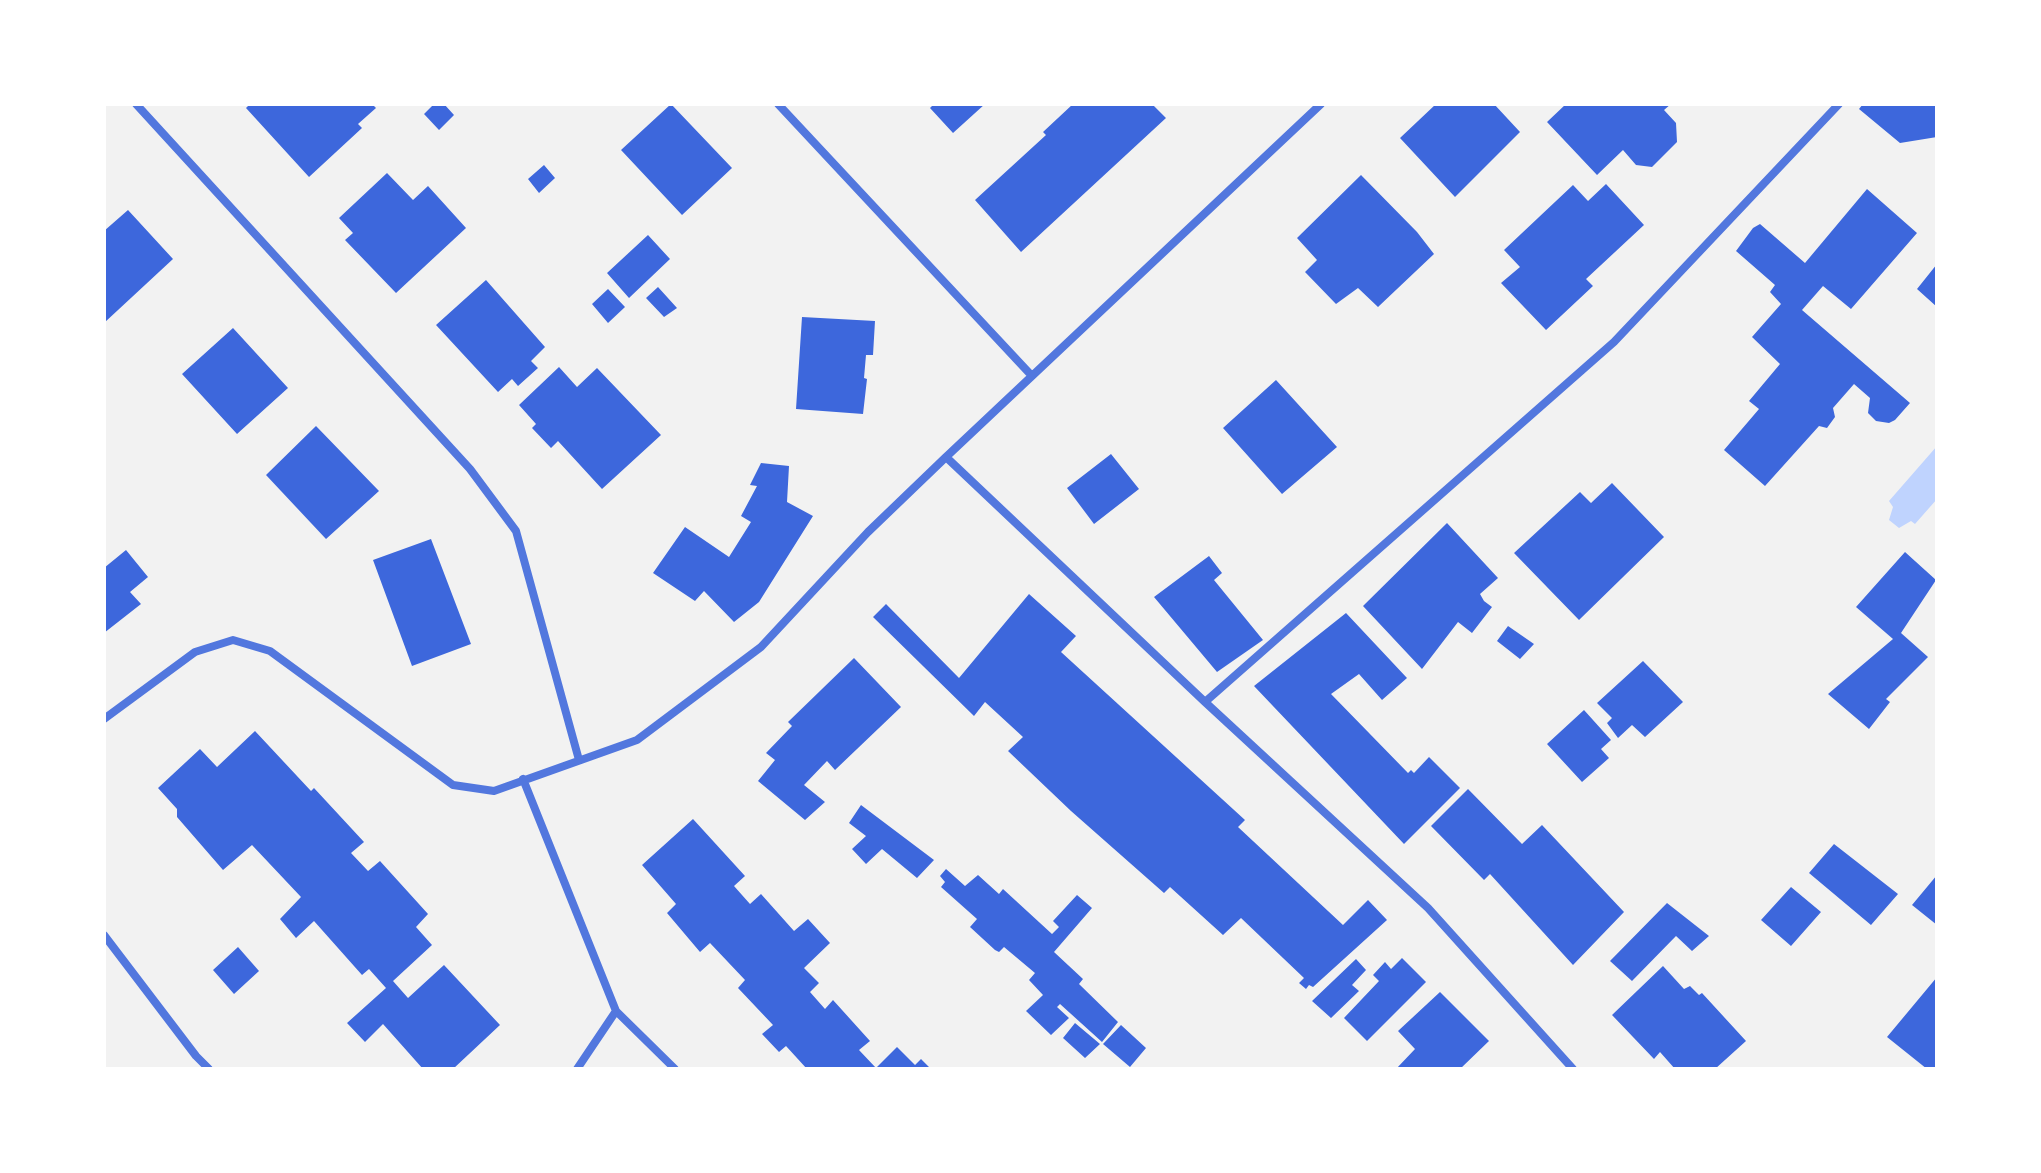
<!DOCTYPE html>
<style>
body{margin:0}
#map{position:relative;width:2041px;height:1173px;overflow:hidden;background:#f2f2f2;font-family:Cabin,sans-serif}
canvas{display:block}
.frame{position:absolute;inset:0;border:106px solid #fff;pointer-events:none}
</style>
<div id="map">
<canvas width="2041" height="1173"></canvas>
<div class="frame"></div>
</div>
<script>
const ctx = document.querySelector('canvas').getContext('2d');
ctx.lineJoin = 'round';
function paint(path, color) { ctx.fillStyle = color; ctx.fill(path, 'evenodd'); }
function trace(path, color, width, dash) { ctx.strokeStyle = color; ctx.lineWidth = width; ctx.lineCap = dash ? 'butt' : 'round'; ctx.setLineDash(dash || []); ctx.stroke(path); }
paint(new Path2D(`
 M 1937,446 L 1937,499 L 1915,524 L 1911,521 L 1899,528 L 1889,520 L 1893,507 L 1889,501 Z`), '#bfd3fe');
paint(new Path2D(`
 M 250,104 L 372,104 L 376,108 L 358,124 L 362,128 L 309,177 L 246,108 Z
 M 434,104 L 444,104 L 454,115 L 439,130 L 424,114 Z
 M 671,104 L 732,168 L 682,215 L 621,150 Z
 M 934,104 L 985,104 L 953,133 L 930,108 Z
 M 1073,104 L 1152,104 L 1166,118 L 1021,252 L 975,200 L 1046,135 L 1043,132 Z
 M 1436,104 L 1494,104 L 1520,132 L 1455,197 L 1400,138 Z
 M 1566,104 L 1671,104 L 1664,110 L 1676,123 L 1677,142 L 1652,167 L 1636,165 L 1623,150 L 1597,175 L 1547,122 Z
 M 1863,104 L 1937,104 L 1937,137 L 1900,143 L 1859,109 Z
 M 544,165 L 555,178 L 539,193 L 528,179 Z
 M 387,173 L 413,200 L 428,186 L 466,228 L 396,293 L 345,240 L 353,233 L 339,218 Z
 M 1361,175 L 1417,232 L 1434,254 L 1378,307 L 1358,288 L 1336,304 L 1305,272 L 1317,260 L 1297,238 Z
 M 1606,184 L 1644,225 L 1586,279 L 1593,286 L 1546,330 L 1501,283 L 1520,267 L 1504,250 L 1573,185 L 1588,201 Z
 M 1867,189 L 1917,233 L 1851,309 L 1823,286 L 1802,310 L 1910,403 L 1895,420 L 1889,423 L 1876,421 L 1868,413 L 1870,398 L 1854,384 L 1833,408 L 1835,417 L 1827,428 L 1819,426 L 1765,486 L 1724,450 L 1759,409 L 1749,401 L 1780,364 L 1752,337 L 1781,304 L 1770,292 L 1775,285 L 1736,251 L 1753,228 L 1760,224 L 1805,263 Z
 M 128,210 L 173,259 L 104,323 L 104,231 Z
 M 648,235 L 670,259 L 629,298 L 607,273 Z
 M 1937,264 L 1937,307 L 1917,289 Z
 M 486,280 L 545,347 L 531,361 L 538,368 L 518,386 L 512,379 L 498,392 L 436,325 Z
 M 658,287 L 677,308 L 664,317 L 646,298 Z
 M 608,289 L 625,307 L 608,323 L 592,304 Z
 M 802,317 L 875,321 L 873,355 L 866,355 L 864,378 L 867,379 L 863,414 L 796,409 Z
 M 233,328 L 288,388 L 237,434 L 182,374 Z
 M 559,367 L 577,387 L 597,368 L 661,435 L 602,489 L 558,441 L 551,448 L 532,428 L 536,424 L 519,405 Z
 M 1276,380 L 1337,447 L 1282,494 L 1223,428 Z
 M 316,426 L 379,491 L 326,539 L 266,475 Z
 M 1111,454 L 1139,489 L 1094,524 L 1067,488 Z
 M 761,463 L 789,466 L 787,502 L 813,516 L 759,602 L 734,622 L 704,591 L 695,601 L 653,573 L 685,527 L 729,557 L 751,522 L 741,516 L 757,486 L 750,485 Z
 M 1612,483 L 1664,537 L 1579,620 L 1514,553 L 1580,492 L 1591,503 Z
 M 1447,523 L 1498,578 L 1480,594 L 1484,601 L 1492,607 L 1472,633 L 1458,622 L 1422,669 L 1363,606 Z
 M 431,539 L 471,644 L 412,666 L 373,560 Z
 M 126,550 L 148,577 L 130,592 L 141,604 L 104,633 L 104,568 Z
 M 1905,552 L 1936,580 L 1901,633 L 1928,657 L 1886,699 L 1890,702 L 1869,729 L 1828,694 L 1893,639 L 1856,607 Z
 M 1209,556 L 1222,573 L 1214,580 L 1263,640 L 1217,672 L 1154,597 Z
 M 1029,594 L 1076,636 L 1061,652 L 1245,820 L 1238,827 L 1343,925 L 1368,900 L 1387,920 L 1313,987 L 1309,985 L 1306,989 L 1299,983 L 1304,978 L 1241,918 L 1223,935 L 1170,887 L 1164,893 L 1071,811 L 1008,751 L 1023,737 L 985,702 L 974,716 L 873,617 L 886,604 L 959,678 Z
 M 1346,613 L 1407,678 L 1382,700 L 1359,674 L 1331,694 L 1408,773 L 1411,770 L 1414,773 L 1429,757 L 1460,788 L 1404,844 L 1254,686 Z
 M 1508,626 L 1534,644 L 1520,659 L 1497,641 Z
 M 854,658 L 901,707 L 835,770 L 827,761 L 804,785 L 825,802 L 805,820 L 758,781 L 775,760 L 766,753 L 792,726 L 788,722 Z
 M 1643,661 L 1683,702 L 1645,737 L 1632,725 L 1618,738 L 1607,723 L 1612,718 L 1597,703 Z
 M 1584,710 L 1611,740 L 1601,749 L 1609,758 L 1582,782 L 1547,744 Z
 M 255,731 L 311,791 L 314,788 L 364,842 L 351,853 L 368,871 L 380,861 L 428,914 L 416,927 L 432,945 L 393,981 L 408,998 L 444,965 L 500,1025 L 453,1069 L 423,1069 L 383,1024 L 365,1042 L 347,1023 L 386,988 L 369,969 L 362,975 L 314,921 L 296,938 L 280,919 L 301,897 L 252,845 L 223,870 L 177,817 L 177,809 L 158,788 L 200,749 L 217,767 Z
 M 1468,789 L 1522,844 L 1542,825 L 1624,912 L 1573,965 L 1490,874 L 1484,880 L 1431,826 Z
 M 861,805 L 934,860 L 917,878 L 882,849 L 866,864 L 852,849 L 866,836 L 849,823 Z
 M 693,819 L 745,876 L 734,886 L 750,904 L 761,894 L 794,931 L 808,919 L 830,943 L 804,968 L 819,983 L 810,992 L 825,1009 L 833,1000 L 870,1041 L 859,1050 L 876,1068 L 897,1047 L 915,1065 L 921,1059 L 931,1069 L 807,1069 L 786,1046 L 779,1052 L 762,1034 L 773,1025 L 738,988 L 745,980 L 710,943 L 700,952 L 667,913 L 676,904 L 642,865 Z
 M 1834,844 L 1898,894 L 1871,925 L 1809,873 Z
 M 946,869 L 965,886 L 978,875 L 999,894 L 1003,889 L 1052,934 L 1059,927 L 1053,921 L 1077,895 L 1092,908 L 1054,952 L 1083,979 L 1079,984 L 1118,1022 L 1102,1042 L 1060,1004 L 1057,1007 L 1069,1018 L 1051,1035 L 1026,1011 L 1043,995 L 1029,980 L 1035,973 L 1004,947 L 999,952 L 995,950 L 970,927 L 977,919 L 941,887 L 945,882 L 940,876 Z
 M 1937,875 L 1937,925 L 1912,905 Z
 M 1791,887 L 1821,912 L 1791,946 L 1761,920 Z
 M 1667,903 L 1709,936 L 1692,951 L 1676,936 L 1632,981 L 1610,961 Z
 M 238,947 L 259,971 L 234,994 L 213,970 Z
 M 1402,958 L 1426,982 L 1367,1041 L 1344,1018 L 1379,981 L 1373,975 L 1385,962 L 1391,969 Z
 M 1356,959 L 1366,970 L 1352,985 L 1359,991 L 1331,1018 L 1312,1001 Z
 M 1663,966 L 1684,989 L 1690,986 L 1699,995 L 1702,993 L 1746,1041 L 1715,1069 L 1675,1069 L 1660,1052 L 1654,1059 L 1612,1015 Z
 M 1937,977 L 1937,1069 L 1927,1069 L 1887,1037 Z
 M 1440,992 L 1489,1041 L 1460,1069 L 1396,1069 L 1415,1049 L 1398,1031 Z
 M 1075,1023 L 1100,1044 L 1085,1058 L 1063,1038 Z
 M 1121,1025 L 1146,1048 L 1130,1067 L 1103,1044 Z`), '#3d67dc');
trace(new Path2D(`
 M 136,104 L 470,469 L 516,531 L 579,760
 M 778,104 L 1032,376 L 946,457 L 1205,702 L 1428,908 L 1573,1069
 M 1032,376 L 1321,104
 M 1205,702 L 1614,342 L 1839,104
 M 104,719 L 195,652 L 233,640 L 270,651 L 453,785 L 494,791 L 637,740 L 761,647 L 868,532 L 946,457
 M 523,779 L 616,1011 L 675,1069
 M 104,935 L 196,1056 L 209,1069
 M 577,1069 L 616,1011`), '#5277de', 8);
</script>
